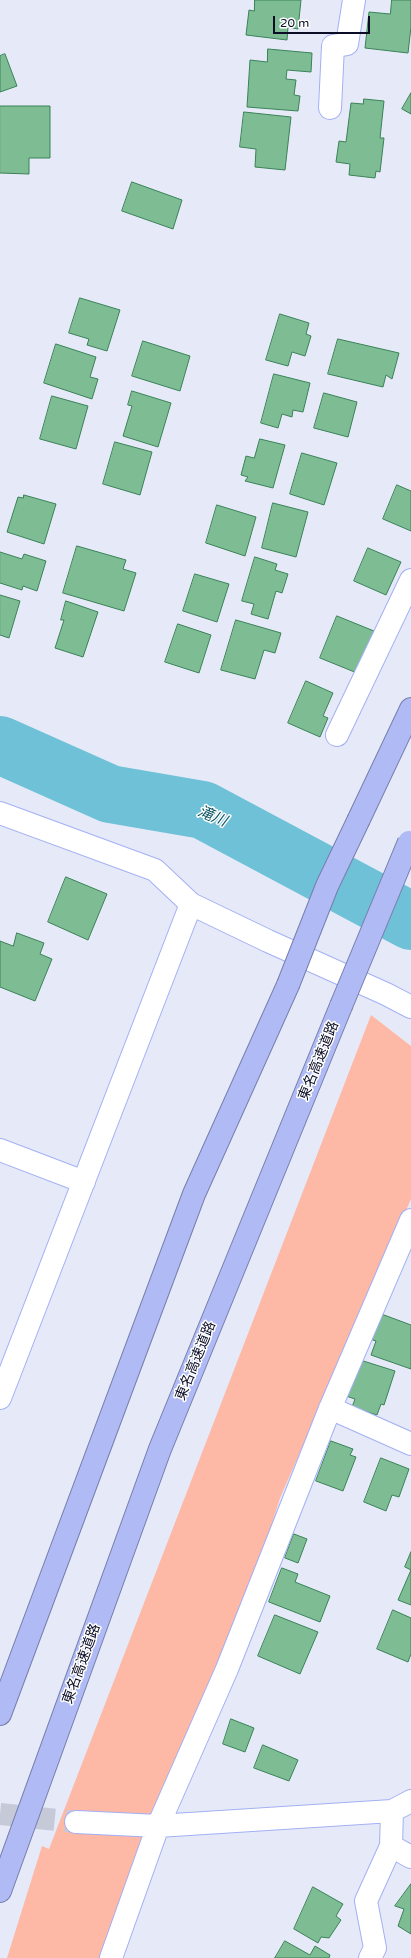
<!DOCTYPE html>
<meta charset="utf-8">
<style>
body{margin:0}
#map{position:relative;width:411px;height:1958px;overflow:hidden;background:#e6eaf8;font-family:"Varela Round",sans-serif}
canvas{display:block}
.scale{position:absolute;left:273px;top:16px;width:97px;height:18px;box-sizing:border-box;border:2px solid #0a0d25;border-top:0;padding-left:5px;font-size:12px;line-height:14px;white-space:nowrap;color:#0a0d25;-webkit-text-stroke:3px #fff;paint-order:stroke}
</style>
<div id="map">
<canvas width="411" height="1958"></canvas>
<div class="scale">20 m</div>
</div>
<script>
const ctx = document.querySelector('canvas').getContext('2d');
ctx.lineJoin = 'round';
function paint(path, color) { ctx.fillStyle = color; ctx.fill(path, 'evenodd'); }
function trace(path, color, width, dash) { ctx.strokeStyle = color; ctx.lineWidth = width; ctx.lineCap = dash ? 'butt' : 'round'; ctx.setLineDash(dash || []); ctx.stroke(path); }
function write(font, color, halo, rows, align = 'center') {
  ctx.font = font + ' "Varela Round","Noto Sans JP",sans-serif'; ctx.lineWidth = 3; ctx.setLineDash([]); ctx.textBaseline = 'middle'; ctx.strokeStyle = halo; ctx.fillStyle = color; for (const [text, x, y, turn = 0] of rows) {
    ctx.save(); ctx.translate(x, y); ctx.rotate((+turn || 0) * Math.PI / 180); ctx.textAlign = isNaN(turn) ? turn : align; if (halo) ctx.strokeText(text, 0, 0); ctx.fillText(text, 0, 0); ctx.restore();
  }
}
paint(new Path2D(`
 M 371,1015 L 411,1046 L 411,1199 L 280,1498 L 227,1669 L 104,1958 L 7,1958 L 42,1846 L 49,1849 Z`), '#fdb8a6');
trace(new Path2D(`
 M 0,745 L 110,794 L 203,810 L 411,921`), '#6ec1d6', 58);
const building = new Path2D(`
 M 255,0 L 301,0 L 298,29 L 288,27 L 287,40 L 246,35 L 249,10 L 254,11 Z
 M 392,0 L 411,0 L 411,27 L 408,53 L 365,48 L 369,12 L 390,14 Z
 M 268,49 L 312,53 L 311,72 L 287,70 L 286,79 L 296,80 L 294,95 L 300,96 L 298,111 L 247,107 L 250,60 L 267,62 Z
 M 5,54 L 17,86 L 0,92 L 0,56 Z
 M 411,93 L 411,114 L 402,109 Z
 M 364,99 L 384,101 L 380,138 L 384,138 L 380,172 L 376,171 L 375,178 L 349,175 L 350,164 L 336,162 L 339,141 L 346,142 L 351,103 L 363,104 Z
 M 0,106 L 50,106 L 50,158 L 29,158 L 29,174 L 0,173 Z
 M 244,112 L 291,117 L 285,170 L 255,167 L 256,149 L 240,147 Z
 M 132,182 L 182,200 L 173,229 L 122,211 Z
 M 80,298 L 120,310 L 107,351 L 87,345 L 89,339 L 69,333 Z
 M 280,314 L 309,323 L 306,334 L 311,336 L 305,356 L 292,352 L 288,366 L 266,360 Z
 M 338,339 L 399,353 L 392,379 L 386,375 L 383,387 L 328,374 Z
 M 143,341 L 190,356 L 180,391 L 132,376 Z
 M 56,344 L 96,357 L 90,377 L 98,379 L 92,399 L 44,383 Z
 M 274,374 L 310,383 L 303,412 L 293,410 L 292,417 L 282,414 L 278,428 L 261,423 Z
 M 132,391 L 171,403 L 158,447 L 123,436 L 132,406 L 128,405 Z
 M 324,393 L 357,402 L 348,437 L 314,428 Z
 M 52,396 L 88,406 L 76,449 L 40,439 Z
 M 260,439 L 285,445 L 273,488 L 245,481 L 248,477 L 241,475 L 246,456 L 254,458 Z
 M 115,442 L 152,452 L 140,495 L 103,484 Z
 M 302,453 L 337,463 L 324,505 L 290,494 Z
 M 397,485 L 411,491 L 411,531 L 383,519 Z
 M 24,495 L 56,504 L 44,544 L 7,532 L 18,497 L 23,498 Z
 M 273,503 L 308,512 L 296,557 L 262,548 Z
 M 217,505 L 256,517 L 245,556 L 206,543 Z
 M 77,546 L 126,560 L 123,569 L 136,573 L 124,611 L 63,593 Z
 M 368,548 L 401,562 L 386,595 L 354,581 Z
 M 0,552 L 22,559 L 24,554 L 46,561 L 37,591 L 23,586 L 22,590 L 0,583 Z
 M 255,557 L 277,564 L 275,570 L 288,574 L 282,593 L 276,591 L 268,619 L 251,614 L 254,604 L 242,601 Z
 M 195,574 L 229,584 L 217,622 L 183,611 Z
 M 0,595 L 20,601 L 9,638 L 0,635 Z
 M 66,601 L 98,612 L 83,657 L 55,648 L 64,620 L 61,620 Z
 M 337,616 L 374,631 L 357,673 L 320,658 Z
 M 236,620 L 281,633 L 275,653 L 264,650 L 255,679 L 221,670 Z
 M 178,624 L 211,635 L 199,673 L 165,662 Z
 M 306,681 L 333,693 L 323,716 L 328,718 L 320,737 L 288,723 Z
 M 66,877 L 107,894 L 88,940 L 48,922 Z
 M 17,933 L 44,943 L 40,954 L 52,959 L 35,1001 L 0,987 L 0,941 L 13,946 Z
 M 376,1312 L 411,1325 L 411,1369 L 371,1355 L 376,1341 L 367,1338 Z
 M 357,1359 L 395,1371 L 384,1405 L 381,1404 L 377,1415 L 352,1407 L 355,1399 L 346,1396 Z
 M 331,1441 L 353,1449 L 350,1455 L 356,1457 L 343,1491 L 316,1481 Z
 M 381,1458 L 409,1469 L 399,1497 L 392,1495 L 386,1511 L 364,1502 Z
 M 294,1534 L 307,1539 L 298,1563 L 285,1558 Z
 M 411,1552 L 411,1605 L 398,1600 L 411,1570 L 405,1567 Z
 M 282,1568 L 298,1574 L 295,1582 L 330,1596 L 320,1622 L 269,1602 Z
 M 393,1610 L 411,1618 L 411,1654 L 408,1662 L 377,1649 Z
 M 275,1615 L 318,1632 L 300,1674 L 258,1656 Z
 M 231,1719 L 254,1728 L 245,1752 L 223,1744 Z
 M 263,1745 L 298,1760 L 289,1781 L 254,1768 Z
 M 411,1884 L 411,1934 L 398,1926 L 404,1909 L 395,1906 Z
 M 313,1887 L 343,1904 L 336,1916 L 341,1920 L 329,1938 L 321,1937 L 318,1943 L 294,1929 Z
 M 285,1941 L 310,1955 L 315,1946 L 330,1955 L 329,1958 L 275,1958 Z`);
paint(building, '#7ebc94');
trace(building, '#398257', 1);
trace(new Path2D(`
 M 0,1814 L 76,1822`), '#c5c9d8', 22, [22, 11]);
const minor = new Path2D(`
 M 330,108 L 333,46 L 347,44 L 354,0
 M 337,735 L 411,580
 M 0,813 L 155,870 L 191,904 L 268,941 L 386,994 L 411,1007
 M 0,1150 L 84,1182
 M 0,1398 L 191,904
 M 330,1408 L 411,1444
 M 392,1811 L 391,1846 L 411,1857
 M 76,1822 L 158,1826 L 392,1811 L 411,1801
 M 111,1958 L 158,1826 L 227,1669 L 329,1411 L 411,1220
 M 370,1958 L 375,1948 L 366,1901 L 391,1846`);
const motorway = new Path2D(`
 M 359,819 L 411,709
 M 0,1714 L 194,1194 L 288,985
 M 0,1891 L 160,1449 L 341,1006`);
trace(minor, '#a3b0f4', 24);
trace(motorway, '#767eac', 24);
trace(minor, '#fff', 22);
trace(motorway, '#b0bbf5', 22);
const motorwayBridge = new Path2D(`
 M 288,985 L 327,886 L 359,819
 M 341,1006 L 409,842`);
trace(motorwayBridge, '#767eac', 24, []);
trace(motorwayBridge, '#b0bbf5', 22);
write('14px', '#0a0d25', '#fff', [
 ["東名高速道路",319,1061,-68],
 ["東名高速道路",196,1361,-68],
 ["東名高速道路",82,1664,-70]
]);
write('italic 15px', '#0d5665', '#fff', [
 ["滝川",212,817,23]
]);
</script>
